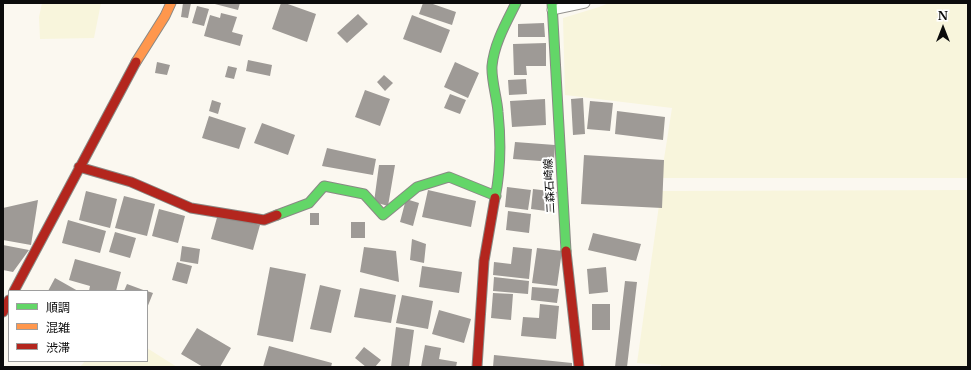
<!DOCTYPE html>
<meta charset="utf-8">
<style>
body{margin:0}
#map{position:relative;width:971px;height:370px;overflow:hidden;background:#fbf8f0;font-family:"Libre Baskerville","Noto Sans JP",serif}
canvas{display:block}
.frame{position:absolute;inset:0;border:4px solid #0c0c0c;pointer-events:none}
.legend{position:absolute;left:8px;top:290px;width:140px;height:72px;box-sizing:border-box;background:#fff;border:1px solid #9e9e9e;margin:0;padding:5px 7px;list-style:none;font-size:12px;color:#0c0c0c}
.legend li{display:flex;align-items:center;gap:8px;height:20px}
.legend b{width:20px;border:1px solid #9e9e9e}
.north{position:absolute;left:923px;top:8px;width:40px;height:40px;-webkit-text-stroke:3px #fff;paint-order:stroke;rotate:0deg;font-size:11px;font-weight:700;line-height:16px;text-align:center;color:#0c0c0c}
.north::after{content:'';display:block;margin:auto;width:14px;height:18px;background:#0c0c0c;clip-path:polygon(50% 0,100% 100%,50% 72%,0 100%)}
</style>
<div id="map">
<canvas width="971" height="370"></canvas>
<div class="frame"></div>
<ul class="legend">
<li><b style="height:5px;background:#63d668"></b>順調</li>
<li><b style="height:5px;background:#ff974d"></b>混雑</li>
<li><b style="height:5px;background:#b3261e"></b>渋滞</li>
</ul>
<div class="north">N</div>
</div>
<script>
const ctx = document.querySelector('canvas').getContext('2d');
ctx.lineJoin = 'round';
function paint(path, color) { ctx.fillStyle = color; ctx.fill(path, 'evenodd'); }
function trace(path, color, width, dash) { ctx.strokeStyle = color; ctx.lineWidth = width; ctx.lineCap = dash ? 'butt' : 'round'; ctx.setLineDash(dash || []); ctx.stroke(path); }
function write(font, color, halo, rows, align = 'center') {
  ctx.font = font + ' "Libre Baskerville","Noto Sans JP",serif'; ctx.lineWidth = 4; ctx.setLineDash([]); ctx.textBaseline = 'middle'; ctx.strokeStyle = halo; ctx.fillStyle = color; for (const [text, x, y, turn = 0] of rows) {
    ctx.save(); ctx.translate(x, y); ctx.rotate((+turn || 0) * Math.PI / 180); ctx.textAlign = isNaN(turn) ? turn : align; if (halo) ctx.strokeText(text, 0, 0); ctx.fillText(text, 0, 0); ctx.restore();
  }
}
paint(new Path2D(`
 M 42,3 L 101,3 L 94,38 L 40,39 L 39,17 Z
 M 609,3 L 968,3 L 968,178 L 661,178 L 672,108 L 565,95 L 563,18 L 599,7 Z
 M 968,190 L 968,367 L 661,367 L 661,365 L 637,363 L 661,191 Z
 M 147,348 L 177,367 L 80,367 L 85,361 L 147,361 Z`), '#f8f5dc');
paint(new Path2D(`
 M 183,3 L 191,3 L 188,18 L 181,17 Z
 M 211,3 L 240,3 L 238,10 Z
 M 281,3 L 285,3 L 316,14 L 307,42 L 272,29 Z
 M 423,3 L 430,3 L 456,12 L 452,25 L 419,14 Z
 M 197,6 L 209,9 L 204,26 L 192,23 Z
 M 221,13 L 237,17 L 232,32 L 243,35 L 240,46 L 204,36 L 210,15 L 220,18 Z
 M 358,14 L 368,24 L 347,43 L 337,33 Z
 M 412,15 L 450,30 L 441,53 L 403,39 Z
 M 544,23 L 545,37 L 518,37 L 518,24 Z
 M 546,43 L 546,66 L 526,66 L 527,75 L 514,75 L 513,44 Z
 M 248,60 L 272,65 L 270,76 L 246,71 Z
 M 157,62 L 170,65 L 167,75 L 155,73 Z
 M 455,62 L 479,73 L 468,98 L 444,87 Z
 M 228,66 L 237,68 L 234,79 L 225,77 Z
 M 384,75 L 393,83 L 385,91 L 377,82 Z
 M 526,79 L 527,94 L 509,95 L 508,80 Z
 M 365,90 L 390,99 L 380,126 L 355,117 Z
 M 450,94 L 466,100 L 460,114 L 444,108 Z
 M 583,98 L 585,134 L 573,135 L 571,99 Z
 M 545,99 L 546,125 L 512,127 L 510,101 Z
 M 212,100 L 221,103 L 218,114 L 209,111 Z
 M 590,101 L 613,103 L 610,131 L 587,129 Z
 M 617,111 L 665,117 L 663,140 L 615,134 Z
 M 209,116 L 246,128 L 239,149 L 202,138 Z
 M 262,123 L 295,135 L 288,155 L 254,143 Z
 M 515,142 L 555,145 L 554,162 L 513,159 Z
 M 327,148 L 376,159 L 373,175 L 322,166 Z
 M 584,155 L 664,160 L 662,208 L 581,204 Z
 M 379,165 L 395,165 L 388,206 L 374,202 Z
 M 507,187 L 531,190 L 528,210 L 505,207 Z
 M 533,189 L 557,192 L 554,212 L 531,209 Z
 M 428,190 L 476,201 L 471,227 L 422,217 Z
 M 86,191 L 117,199 L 110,228 L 79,220 Z
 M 124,196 L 155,204 L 147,236 L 115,228 Z
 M 406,199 L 419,203 L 413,226 L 400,222 Z
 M 38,200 L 31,245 L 3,240 L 3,208 Z
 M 159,209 L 185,216 L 178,243 L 152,236 Z
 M 508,211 L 531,214 L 529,233 L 506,230 Z
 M 310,213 L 319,213 L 319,225 L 310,225 Z
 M 218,214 L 260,225 L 253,250 L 211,239 Z
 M 68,220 L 106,231 L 100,253 L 62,243 Z
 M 351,222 L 365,222 L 365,238 L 351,238 Z
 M 115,232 L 136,238 L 130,258 L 109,252 Z
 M 593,233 L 641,244 L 636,261 L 588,250 Z
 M 412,239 L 426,244 L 424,263 L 410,260 Z
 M 3,245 L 29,250 L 13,272 L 3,270 Z
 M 182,246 L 200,249 L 198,264 L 180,261 Z
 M 364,247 L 396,251 L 399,282 L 360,272 Z
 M 513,247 L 532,249 L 529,279 L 493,275 L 494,262 L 511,264 Z
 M 537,248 L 562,251 L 557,286 L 532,283 Z
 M 75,259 L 121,272 L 116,291 L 89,291 L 90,286 L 69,280 Z
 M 177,262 L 192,266 L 187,284 L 172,280 Z
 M 422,266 L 462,272 L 459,293 L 419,287 Z
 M 270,267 L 306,274 L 293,342 L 257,335 Z
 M 606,267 L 608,292 L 589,294 L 587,269 Z
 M 494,277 L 529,281 L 528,294 L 493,291 Z
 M 55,278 L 78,291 L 48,291 Z
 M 625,281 L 637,282 L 627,367 L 615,367 Z
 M 127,284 L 146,291 L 124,291 Z
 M 320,285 L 341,290 L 331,333 L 310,329 Z
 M 532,287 L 559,289 L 557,303 L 531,300 Z
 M 360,288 L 396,295 L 391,323 L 354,317 Z
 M 147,291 L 153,293 L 147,308 Z
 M 493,293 L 513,294 L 511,320 L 491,318 Z
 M 402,295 L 433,301 L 428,329 L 396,323 Z
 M 540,304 L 559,306 L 556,339 L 521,336 L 523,317 L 539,318 Z
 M 592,304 L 610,304 L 610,330 L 592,330 Z
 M 439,310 L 471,319 L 464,343 L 432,334 Z
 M 396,327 L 414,330 L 409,367 L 391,367 Z
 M 197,328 L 231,348 L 220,367 L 203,367 L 181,354 Z
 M 425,345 L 441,348 L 439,359 L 457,362 L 456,367 L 421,367 Z
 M 269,346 L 332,363 L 331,367 L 263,367 Z
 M 364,347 L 381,360 L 375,367 L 366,367 L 355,358 Z
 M 494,355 L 572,363 L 572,367 L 493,367 Z`), '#9e9a96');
const lane = new Path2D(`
 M 552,10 L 585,3`);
const fast = new Path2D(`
 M 552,3 L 566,251
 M 495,198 C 501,169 501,141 498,112 C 497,98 491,79 492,66 C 494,44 506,23 516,3
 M 277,215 L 309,203 L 324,186 L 364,194 L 383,215 L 417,187 L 449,177 L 496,196`);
const slow = new Path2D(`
 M 136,62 L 165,16 L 171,3`);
const jam = new Path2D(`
 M 79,167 L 131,182 L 191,208 L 264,220 L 277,215
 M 566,251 L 579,367
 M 14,291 L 136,62
 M 3,312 L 9,300
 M 477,367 L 484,261 L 495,198`);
trace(lane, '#94928f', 11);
trace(fast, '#8a8985', 11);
trace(slow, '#8a8985', 11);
trace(jam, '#8a8985', 11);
trace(lane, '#fefefd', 9);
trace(fast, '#63d668', 9);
trace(slow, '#ff974d', 9);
trace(jam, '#b3261e', 9);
write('11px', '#0c0c0c', '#fff', [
 ["二森石崎線",550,186,-93]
]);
</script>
